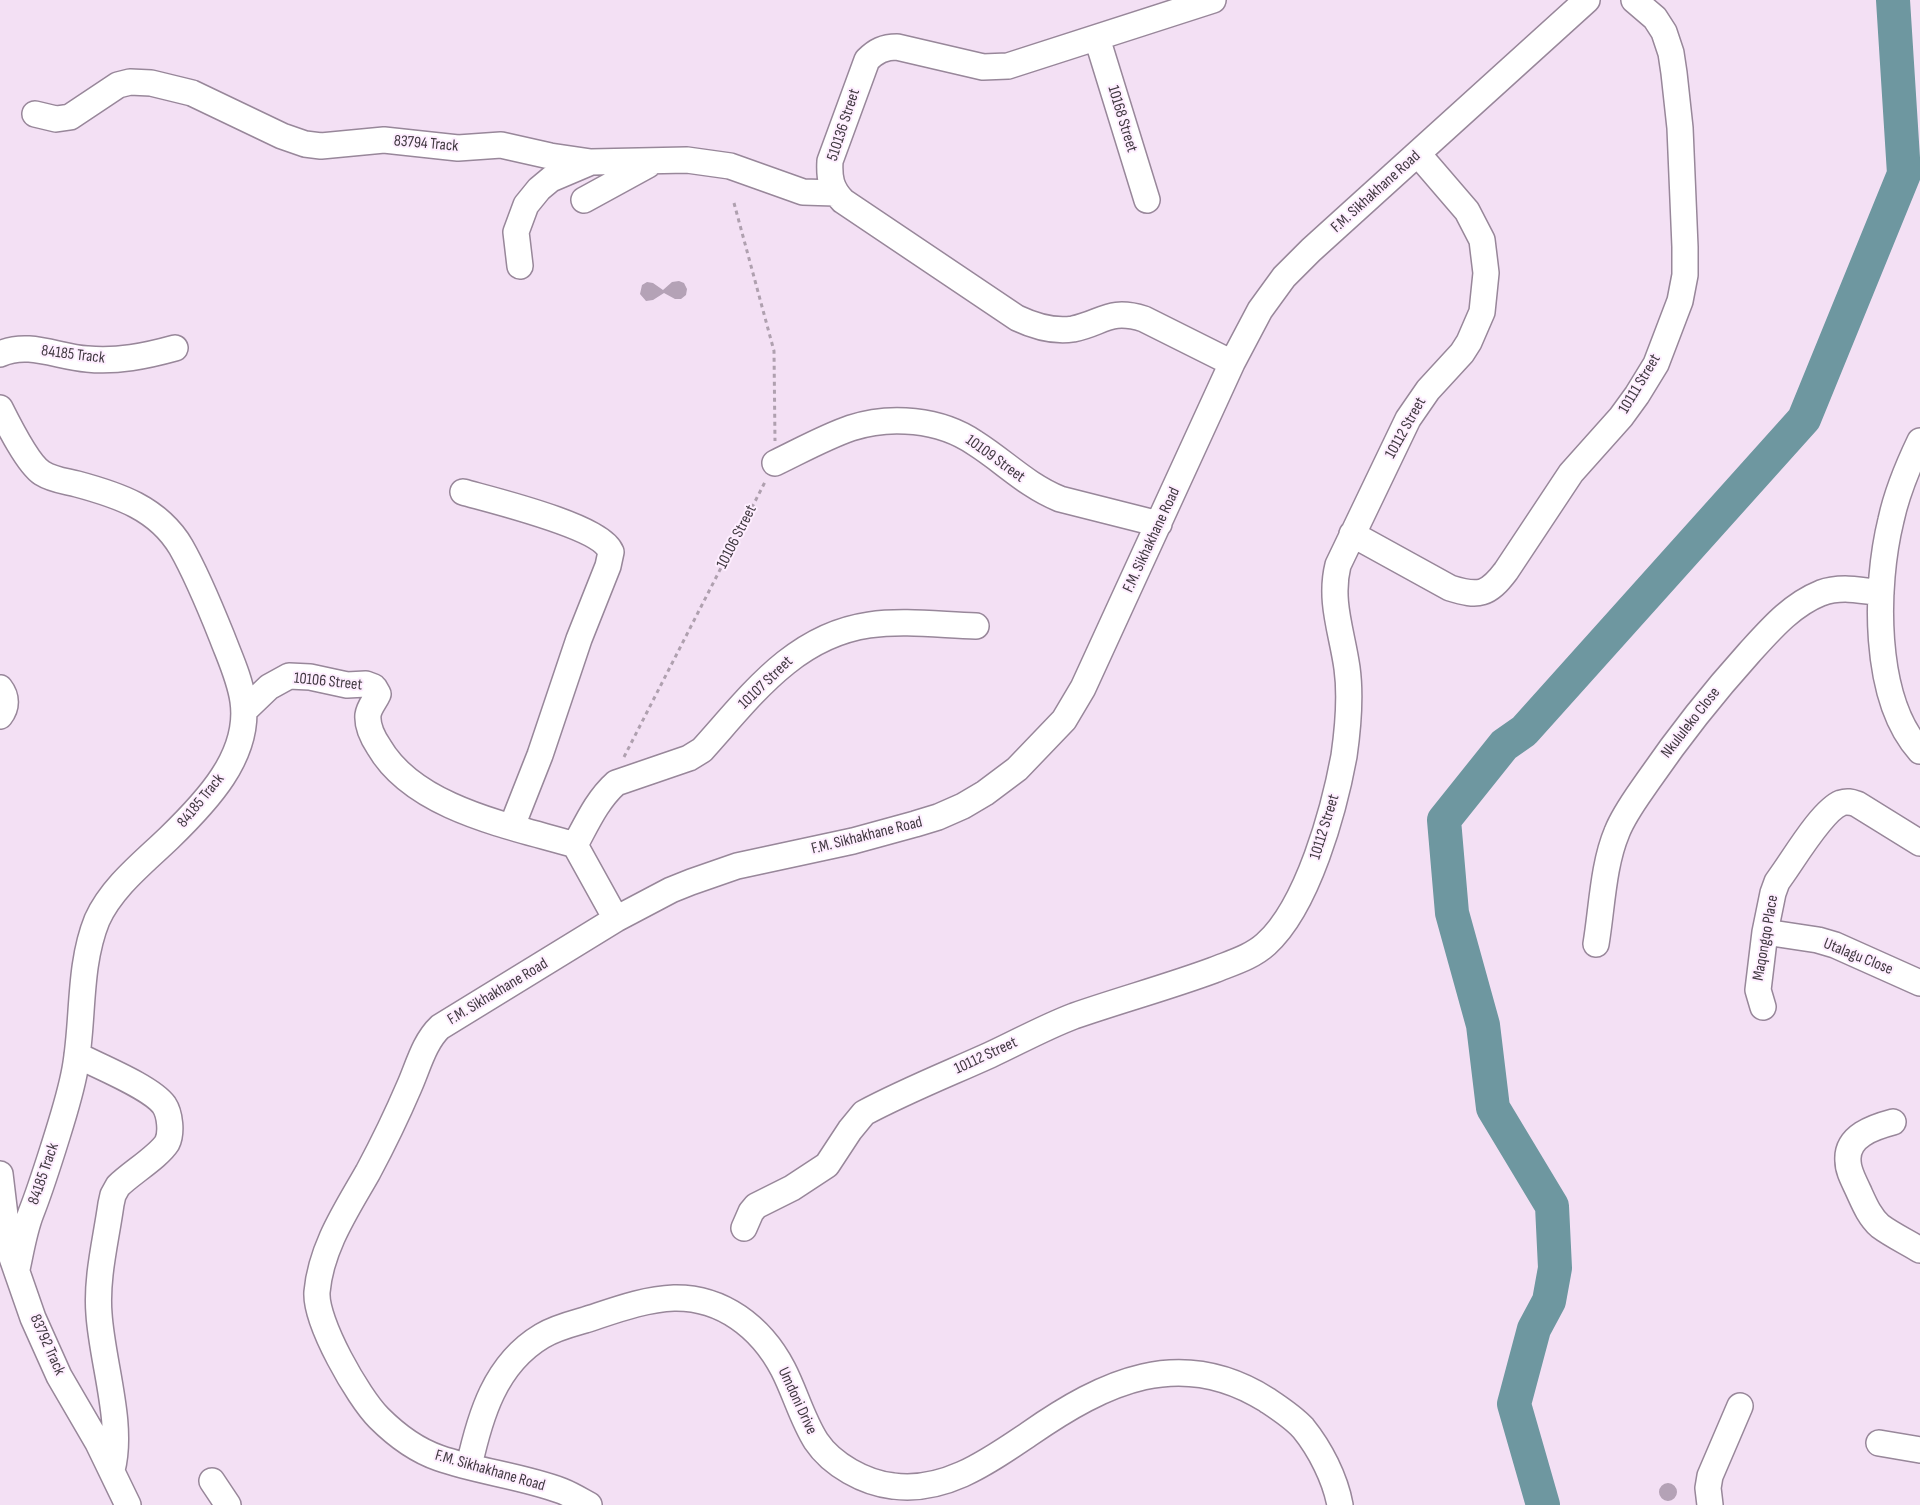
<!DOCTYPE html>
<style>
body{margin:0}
canvas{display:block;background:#f3e0f4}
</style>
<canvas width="1920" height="1505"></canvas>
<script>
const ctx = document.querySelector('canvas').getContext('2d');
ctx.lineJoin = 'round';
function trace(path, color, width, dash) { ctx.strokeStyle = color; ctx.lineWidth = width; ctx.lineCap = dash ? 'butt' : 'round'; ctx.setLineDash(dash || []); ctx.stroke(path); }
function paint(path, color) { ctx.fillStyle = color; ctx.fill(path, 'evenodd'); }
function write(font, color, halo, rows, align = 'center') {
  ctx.font = font + ' "Sofia Sans Condensed",sans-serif'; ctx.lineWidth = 4; ctx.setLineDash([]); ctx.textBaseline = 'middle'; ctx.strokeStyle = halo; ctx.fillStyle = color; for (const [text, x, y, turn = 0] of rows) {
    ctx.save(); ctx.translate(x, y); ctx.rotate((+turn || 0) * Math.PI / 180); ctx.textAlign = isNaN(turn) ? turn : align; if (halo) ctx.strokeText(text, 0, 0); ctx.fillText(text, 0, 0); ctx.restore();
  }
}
trace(new Path2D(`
 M 1543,1505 L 1514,1404 L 1534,1329 L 1549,1301 L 1555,1268 L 1552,1206 L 1493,1108 L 1483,1025 L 1452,913 L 1444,820 L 1504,745 L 1524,731 L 1804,419 L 1904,174 L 1893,0`), '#6e97a0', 34);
paint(new Path2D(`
 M 679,281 L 684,283 L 687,289 L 686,295 L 681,299 L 675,299 L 664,293 L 653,300 L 646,301 L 640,294 L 642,285 L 647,282 L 653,283 L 663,290 L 672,282 Z
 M1659 1492a9 9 0 1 1 18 0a9 9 0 1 1-18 0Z`), '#b4a2b6');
const minor = new Path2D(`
 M 1213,0 L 1008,66 L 983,67 L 897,47 C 884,47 876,51 867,60 L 830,161 C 829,178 831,189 843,201 L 1017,318 C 1034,326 1054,332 1073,329 C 1103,323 1109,308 1144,319 L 1232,363
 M 1097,38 L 1147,200
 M 35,114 L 56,119 L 70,117 L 118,85 L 130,82 L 151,83 L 192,93 L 282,136 L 305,144 L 321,146 L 384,140 L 458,148 L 501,145 L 550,156 L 591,162 L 687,160 L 730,166 L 803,192 L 835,193
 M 584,200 L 648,165
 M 520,266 L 516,232 L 526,205 L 539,189 L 551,179 L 591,162
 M 0,354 C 28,341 58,357 87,359 C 117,362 146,356 175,348
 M 0,408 C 8,424 28,464 42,473 C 53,480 65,481 77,484 C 118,495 158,508 181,547 C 197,575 210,607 222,637 C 230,658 240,679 243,701 C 251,756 205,803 169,838 C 143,863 112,887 97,920 C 78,967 84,1020 75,1069 C 70,1097 61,1123 53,1149 C 46,1171 39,1193 31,1213 C 24,1231 21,1251 17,1269
 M 1920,441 C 1908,466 1897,492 1891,520 C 1875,585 1872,698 1920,751
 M 775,463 C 800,451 825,437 851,428 C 890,415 940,419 975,443 C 1005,462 1026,485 1060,499 L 1159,524
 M 463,492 C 491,500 601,526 611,552 L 608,566 L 579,639 L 540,755 L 512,826
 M 1352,534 L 1450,588 C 1479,597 1488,595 1506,571 L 1571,473 L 1621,417 L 1637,395 L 1656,364 L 1680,301 L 1685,275 L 1685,247 L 1680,128 L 1674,73 L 1671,53 L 1664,32 L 1655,18 L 1634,0
 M 0,688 C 7,697 7,707 0,716
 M 244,711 L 269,687 L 289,676 L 310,677 L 347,685 L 366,684 L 374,687 L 378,694 C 375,701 369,707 368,715 C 367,726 373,738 379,747 C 415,809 511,826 575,845
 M 616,919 L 575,845 C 587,823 597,800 616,783 L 689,758 L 702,750 C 750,697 793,636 869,625 C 904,620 941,625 976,626
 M 1765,932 L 1818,940 L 1835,945 L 1920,983
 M 1596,944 C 1602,908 1603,865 1617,832 C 1624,814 1637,797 1648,781 C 1679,736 1712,694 1749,653 C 1770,630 1791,605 1821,593 C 1840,586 1861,590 1881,593
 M 1763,1007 L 1758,990 L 1765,932 L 1773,893 L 1777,882 L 1784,872 C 1796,855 1823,810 1841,803 C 1847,801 1851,802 1857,804 L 1920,843
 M 77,1055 C 98,1066 151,1087 164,1105 C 170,1114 172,1133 167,1143 C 158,1157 131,1173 118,1186 L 113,1195 L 111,1204 C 106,1240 96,1278 99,1314 C 102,1362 124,1424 112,1470
 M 1893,1122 C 1874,1127 1846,1136 1848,1161 C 1848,1171 1854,1181 1858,1190 C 1864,1203 1869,1216 1880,1226 C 1892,1235 1907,1242 1920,1250
 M 0,1174 L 9,1249 L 33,1318 L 59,1376 L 98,1443 L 128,1505
 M 744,1228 L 751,1212 L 756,1206 L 792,1188 L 827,1165 L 850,1130 L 864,1113 C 905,1091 948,1074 990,1055 C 1018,1042 1045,1027 1074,1016 C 1120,1000 1168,987 1214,970 C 1231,963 1252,957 1266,944 C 1308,906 1334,810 1344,756 C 1348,728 1351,697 1347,668 C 1342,632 1329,601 1338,565 L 1408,419 L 1428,390 L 1462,353 L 1469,342 L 1482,312 L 1486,273 L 1482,240 L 1467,211 L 1418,154
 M 1879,1443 L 1920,1450
 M 469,1466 C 480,1416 495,1364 542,1336 C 555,1328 571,1324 585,1320 C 613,1311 644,1299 674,1298 C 722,1297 761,1327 783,1369 C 795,1392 802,1419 816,1441 C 832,1465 865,1483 893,1486 C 945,1493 989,1461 1029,1434 C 1104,1382 1180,1345 1267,1400 C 1279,1408 1293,1417 1303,1428 C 1320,1449 1335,1478 1340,1505
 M 212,1481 L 228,1505
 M 589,1505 C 580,1500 572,1495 562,1491 C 522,1476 479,1472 439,1458 C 416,1450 396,1435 379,1418 C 358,1397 315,1322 317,1292 C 321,1247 347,1209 368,1172 C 383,1144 397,1115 409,1087 C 418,1067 424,1042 440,1027 L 616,919 L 671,890 L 691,882 L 737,866 L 853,841 L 915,824 L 938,817 L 963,806 L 985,793 L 1017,769 L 1064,720 L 1083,688 L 1232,363 L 1260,310 L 1284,277 L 1311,250 L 1587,0
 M 1710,1505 L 1708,1488 L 1710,1476 L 1740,1406`);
trace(minor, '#98879a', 28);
trace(new Path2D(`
 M 734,203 L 774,351 L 775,441
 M 624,757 L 766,480`), '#afa0af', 3, [4, 4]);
trace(minor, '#fff', 25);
write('16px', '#413941', '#feeeff', [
 ["10168 Street",1122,119,73],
 ["510136 Street",844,125,-72],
 ["83794 Track",426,144,5],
 ["F.M. Sikhakhane Road",1376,192,-42],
 ["84185 Track",73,355,7],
 ["10111 Street",1640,384,-59],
 ["10112 Street",1406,428,-61],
 ["10109 Street",995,459,36],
 ["10106 Street",737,537,-63],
 ["F.M. Sikhakhane Road",1152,540,-65],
 ["10106 Street",328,682,6],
 ["10107 Street",766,683,-44],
 ["Nkululeko Close",1691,723,-52],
 ["84185 Track",201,801,-51],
 ["10112 Street",1325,827,-73],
 ["F.M. Sikhakhane Road",867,836,-14],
 ["Maqongqo Place",1766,938,-80],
 ["Utalagu Close",1858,957,22],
 ["F.M. Sikhakhane Road",498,992,-31],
 ["10112 Street",986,1056,-25],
 ["84185 Track",44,1174,-71],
 ["83792 Track",47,1345,66],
 ["Umdoni Drive",797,1401,65],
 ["F.M. Sikhakhane Road",490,1471,16]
]);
</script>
